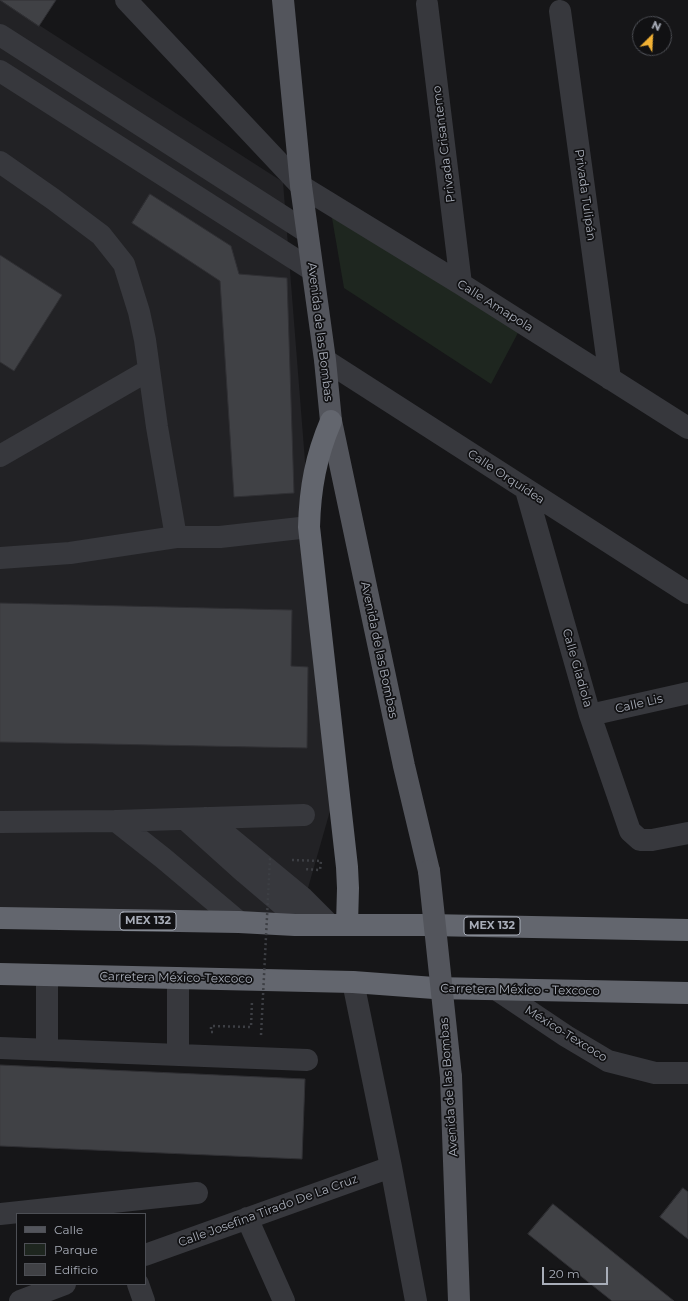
<!DOCTYPE html>
<meta charset="utf-8">
<style>
body{margin:0}
#map{position:relative;width:688px;height:1301px;overflow:hidden;background:#161618;font-family:Montserrat,sans-serif}
canvas{display:block}
.legend{position:absolute;left:16px;top:1213px;width:130px;height:72px;box-sizing:border-box;background:#111113;border:1px solid #4d4f55;margin:0;padding:5px 7px;list-style:none;font-size:12px;color:#a8adb8}
.legend li{display:flex;align-items:center;gap:8px;height:20px}
.legend b{width:20px;border:1px solid #4d4f55}
.north{position:absolute;left:632px;top:16px;width:40px;height:40px;box-sizing:border-box;background:#111113;border:1px solid #4d4f55;border-radius:50%;rotate:24deg;font-size:11px;font-weight:700;line-height:16px;text-align:center;color:#a8adb8}
.north::after{content:'';display:block;margin:auto;width:14px;height:18px;background:#f2b134;clip-path:polygon(50% 0,100% 100%,50% 72%,0 100%)}
.scale{position:absolute;left:542px;top:1267px;width:66px;height:18px;box-sizing:border-box;border:2px solid #a8adb8;border-top:0;padding-left:5px;font-size:12px;line-height:14px;white-space:nowrap;color:#a8adb8;-webkit-text-stroke:3px #111113;paint-order:stroke}
</style>
<div id="map">
<canvas width="688" height="1301"></canvas>
<ul class="legend">
<li><b style="height:5px;background:#53555c"></b>Calle</li>
<li><b style="height:11px;background:#1e261f"></b>Parque</li>
<li><b style="height:11px;background:#404145"></b>Edificio</li>
</ul>
<div class="north">N</div>
<div class="scale">20 m</div>
</div>
<script>
const ctx = document.querySelector('canvas').getContext('2d');
ctx.lineJoin = 'round';
function paint(path, color) { ctx.fillStyle = color; ctx.fill(path, 'evenodd'); }
function trace(path, color, width, dash) { ctx.strokeStyle = color; ctx.lineWidth = width; ctx.lineCap = dash ? 'butt' : 'round'; ctx.setLineDash(dash || []); ctx.stroke(path); }
function write(font, color, halo, rows, align = 'center') {
  ctx.font = font + ' Montserrat,sans-serif'; ctx.lineWidth = 3.5; ctx.setLineDash([]); ctx.textBaseline = 'middle'; ctx.strokeStyle = halo; ctx.fillStyle = color; for (const [text, x, y, turn = 0] of rows) {
    ctx.save(); ctx.translate(x, y); ctx.rotate((+turn || 0) * Math.PI / 180); ctx.textAlign = isNaN(turn) ? turn : align; if (halo) ctx.strokeText(text, 0, 0); ctx.fillText(text, 0, 0); ctx.restore();
  }
}
paint(new Path2D(`
 M 0,0 L 283,182 L 332,804 L 298,923 L 0,918 Z`), '#222225');
paint(new Path2D(`
 M 331,212 L 520,329 L 491,384 L 344,288 Z`), '#1e261f');
const building = new Path2D(`
 M 0,0 L 56,0 L 39,26 Z
 M 150,194 L 231,246 L 239,274 L 287,278 L 294,493 L 234,497 L 220,281 L 132,223 Z
 M 0,255 L 62,295 L 14,371 L 0,362 Z
 M 0,603 L 292,610 L 291,666 L 308,667 L 307,748 L 0,742 Z
 M 0,1065 L 305,1079 L 302,1159 L 0,1146 Z
 M 683,1188 L 688,1192 L 688,1239 L 660,1217 Z
 M 553,1204 L 674,1301 L 612,1301 L 528,1234 Z`);
paint(building, '#404145');
trace(building, '#303034', 1);
trace(new Path2D(`
 M 292,860 L 321,861 L 320,870 L 304,869
 M 213,1032 L 211,1032 L 211,1026 L 251,1027 L 252,1001`), '#3d3f44', 2.5, [2, 3]);
trace(new Path2D(`
 M 126,0 L 301,186 L 461,284 L 688,428
 M 427,4 L 461,284
 M 560,11 L 610,379
 M 0,35 L 307,232
 M 0,71 L 312,270
 M 0,162 L 53,199 L 101,235 L 124,264 L 139,312 L 145,340 L 157,427 L 176,537 L 220,537 L 309,527
 M 325,360 L 688,593
 M 0,456 L 149,370
 M 526,490 L 590,715 L 630,831 L 640,840 L 652,840 L 688,833
 M 0,558 L 70,553 L 176,537
 M 590,715 L 688,693
 M 206,818 L 303,898 L 330,925
 M 185,819 L 245,873 L 306,925
 M 116,821 L 163,858 L 239,922
 M 0,822 L 116,821 L 304,815
 M 47,975 L 47,1050
 M 353,982 L 391,1167 L 416,1301
 M 496,989 L 566,1036 L 608,1061 L 655,1073 L 688,1073
 M 0,1048 L 307,1060
 M 178,1055 L 178,978
 M 0,1214 L 197,1193
 M 247,1218 L 284,1301
 M 145,1255 L 391,1167
 M 138,1284 L 144,1301
 M 20,1301 L 65,1284`), '#37383d', 22);
trace(new Path2D(`
 M 283,0 L 301,186 L 325,360 L 331,421 L 404,766 L 429,871
 M 451,1077 L 459,1301`), '#53555c', 22);
trace(new Path2D(`
 M 331,421 C 316,456 310,488 309,527 L 347,867 L 348,888 L 347,925
 M 0,918 L 239,922 L 295,925 L 428,925 L 688,930
 M 0,974 L 353,982 L 434,988 L 688,993`), '#63666e', 22);
trace(new Path2D(`
 M 261,1035 L 270,858`), '#3d3f44', 2.5, [2, 3]);
trace(new Path2D(`
 M 429,871 L 451,1077`), '#53555c', 22);
for (const [x, y, w] of [
 [148,921,56],
 [492,926,56]
]) { const box = new Path2D(); box.roundRect(x - w / 2, y - 9, w, 18, 3); ctx.fillStyle = '#111113'; ctx.fill(box); trace(box, '#a8adb8', 1); }
write('bold 11px', '#a8adb8', null, [
 ["MEX 132",148,921],
 ["MEX 132",492,926]
]);
write('12px', '#a8adb8', '#111113', [
 ["Privada Crisantemo",444,144,-97],
 ["Privada Tulipán",585,195,82],
 ["Calle Amapola",495,306,32],
 ["Avenida de las Bombas",320,332,83],
 ["Calle Orquídea",506,477,33],
 ["Avenida de las Bombas",379,650,78],
 ["Calle Gladiola",577,668,74],
 ["Calle Lis",639,704,-13],
 ["Carretera México-Texcoco",176,978,1],
 ["Carretera México - Texcoco",520,990,1],
 ["México-Texcoco",566,1034,32],
 ["Avenida de las Bombas",449,1087,-94],
 ["Calle Josefina Tirado De La Cruz",268,1211,-20]
]);
</script>
